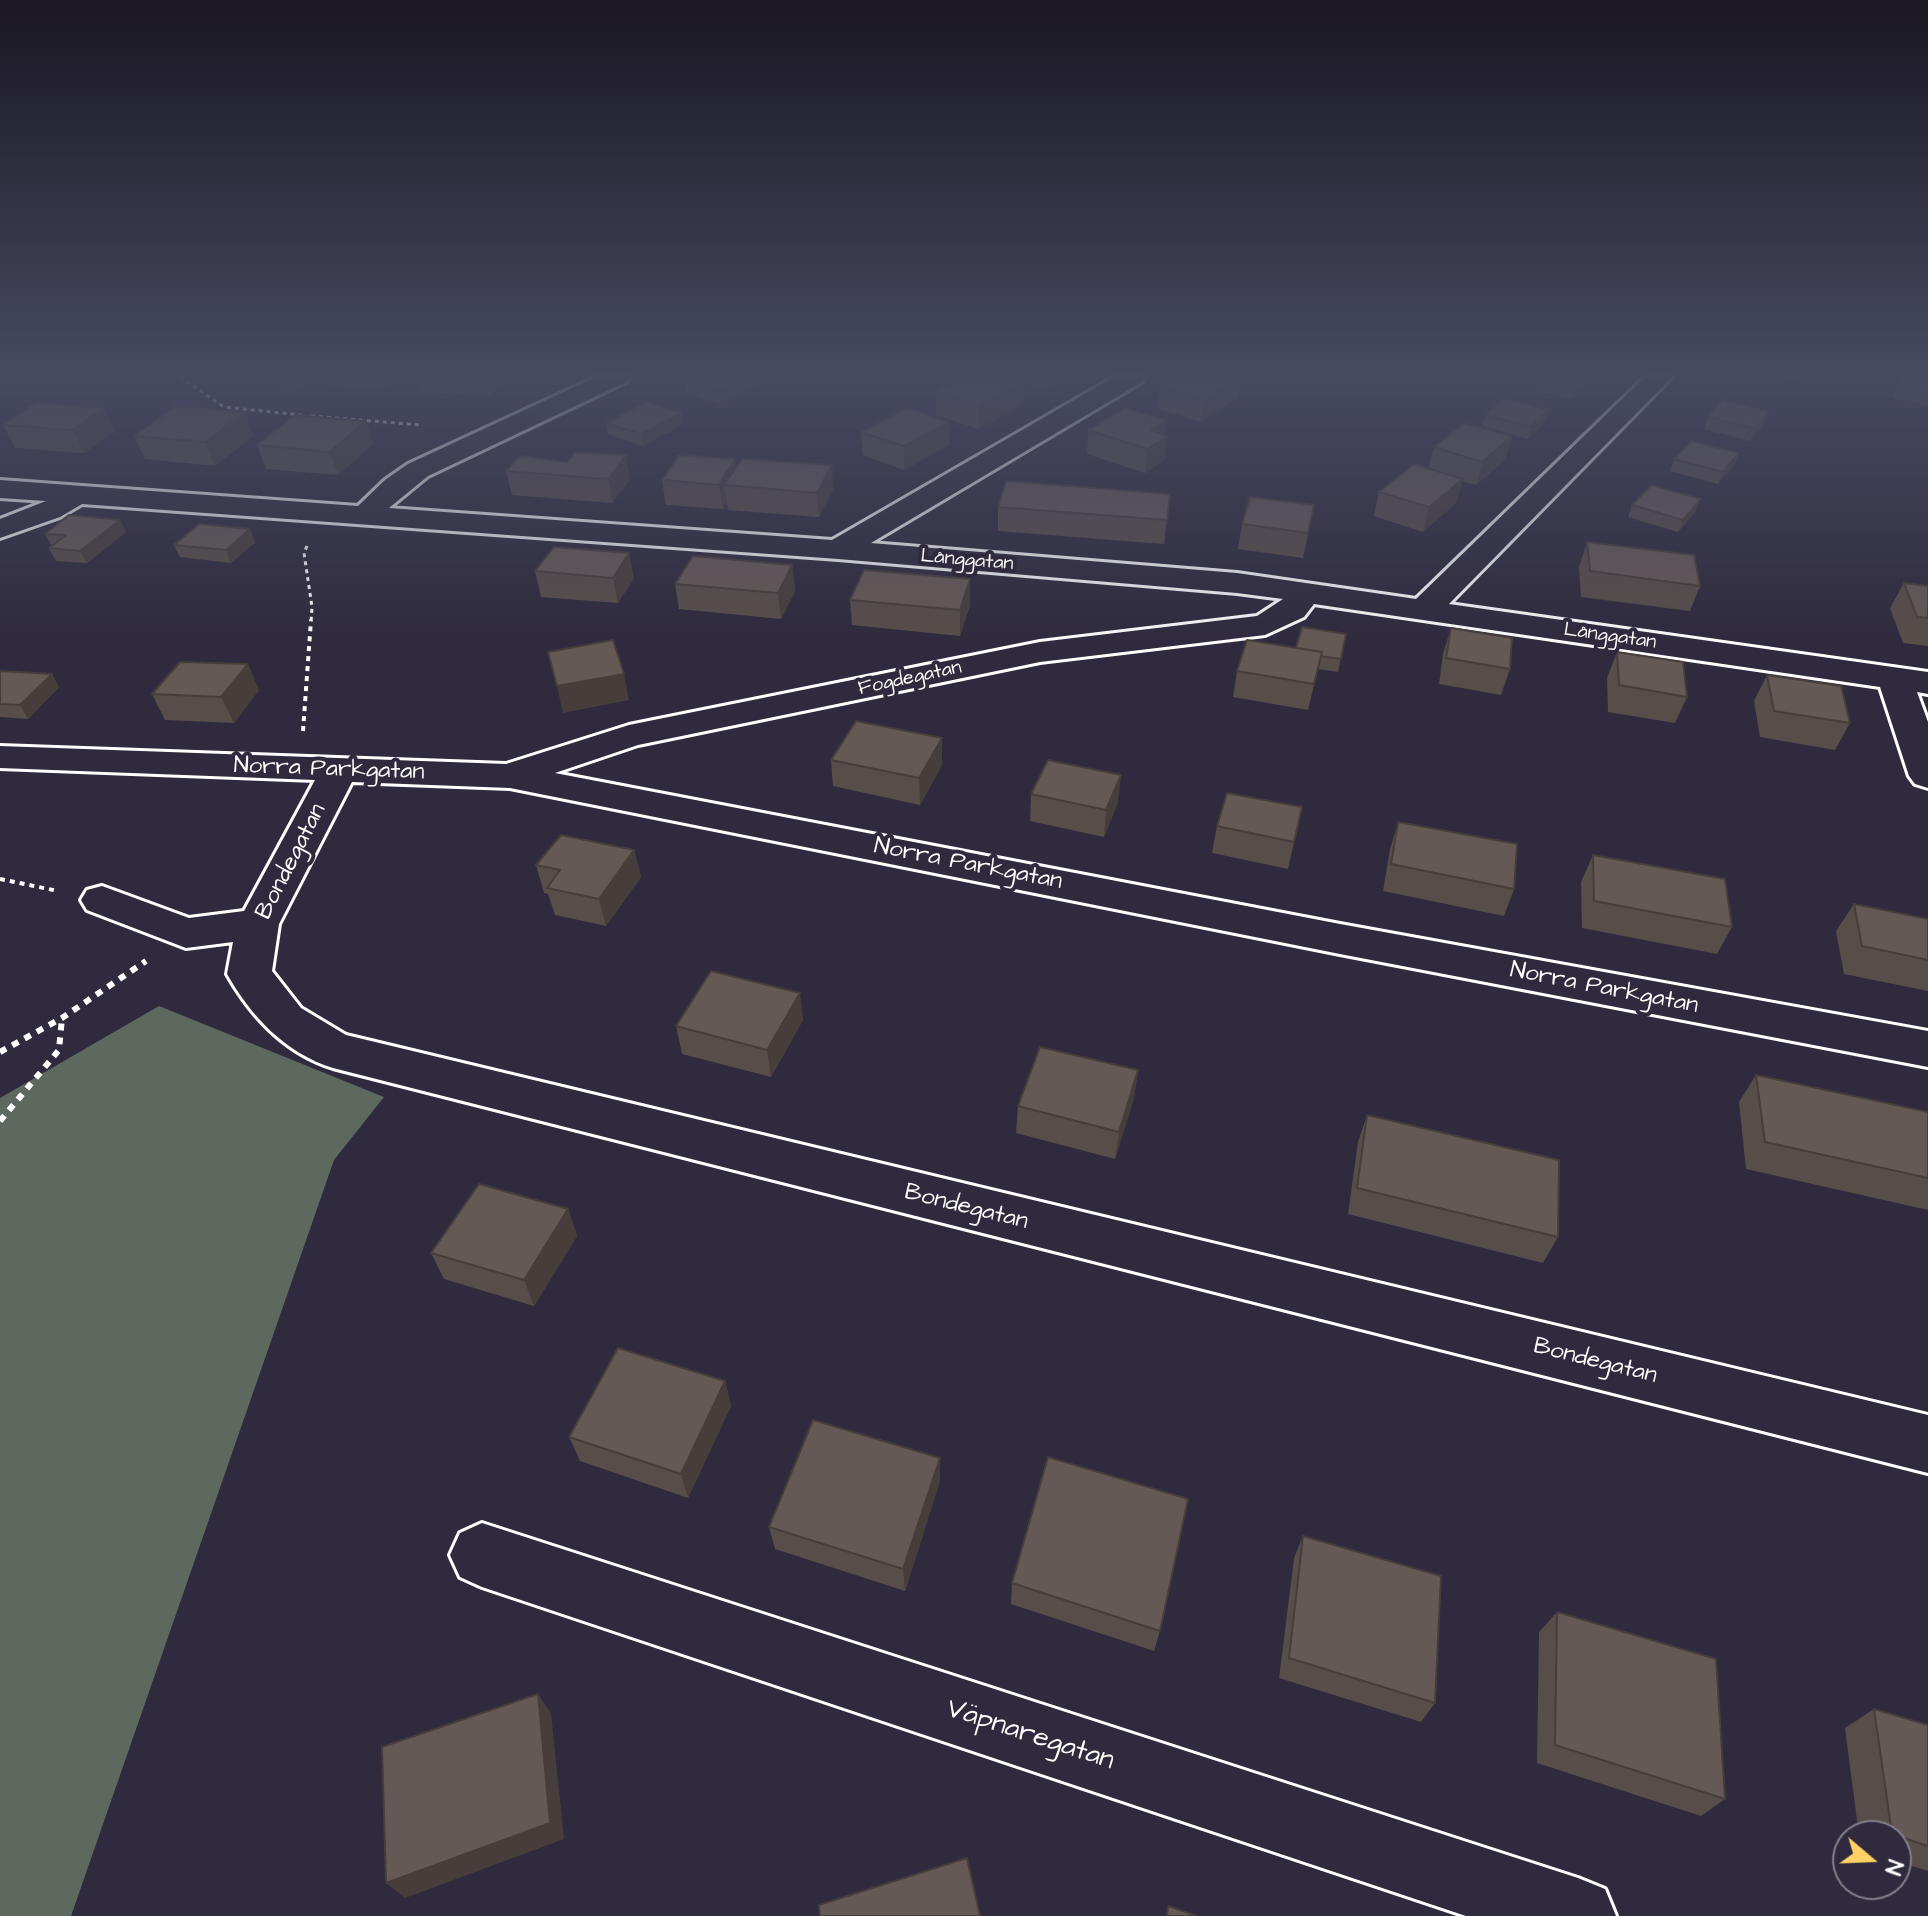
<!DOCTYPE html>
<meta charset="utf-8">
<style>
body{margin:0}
#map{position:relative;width:1928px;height:1916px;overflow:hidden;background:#2f2a3d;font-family:"Architects Daughter",sans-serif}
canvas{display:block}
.north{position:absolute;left:1832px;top:1820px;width:80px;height:80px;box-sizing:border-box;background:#2f2a3d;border:2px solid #827f8b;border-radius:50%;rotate:109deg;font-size:22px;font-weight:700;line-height:32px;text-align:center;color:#fff}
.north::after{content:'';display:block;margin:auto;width:28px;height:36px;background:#ffd166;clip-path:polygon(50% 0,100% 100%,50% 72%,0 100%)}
</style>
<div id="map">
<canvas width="1928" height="1916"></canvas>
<div class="north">N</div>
</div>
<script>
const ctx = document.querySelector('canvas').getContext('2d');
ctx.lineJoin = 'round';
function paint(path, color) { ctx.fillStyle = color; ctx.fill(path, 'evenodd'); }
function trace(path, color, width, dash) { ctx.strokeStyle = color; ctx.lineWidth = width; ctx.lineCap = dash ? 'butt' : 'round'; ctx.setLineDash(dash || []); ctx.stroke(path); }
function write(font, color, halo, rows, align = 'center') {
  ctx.font = font + ' "Architects Daughter",sans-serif'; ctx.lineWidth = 8; ctx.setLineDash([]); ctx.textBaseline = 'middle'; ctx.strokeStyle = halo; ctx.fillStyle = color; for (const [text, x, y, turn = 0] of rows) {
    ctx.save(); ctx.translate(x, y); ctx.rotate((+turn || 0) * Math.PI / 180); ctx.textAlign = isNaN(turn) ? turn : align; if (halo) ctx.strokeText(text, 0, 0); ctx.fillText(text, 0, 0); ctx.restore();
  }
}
paint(new Path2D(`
 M 159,1006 L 384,1097 L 334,1160 L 71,1916 L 0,1916 L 0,1098 Z`), '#5d695f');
const minor = new Path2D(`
 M 596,377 L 629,377 L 626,382 L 428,476 L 389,508 L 832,540 L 1114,377 L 1145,377 L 1142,382 L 871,543 L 1237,573 L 1416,599 L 1645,377 L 1672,377 L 1449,604 L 1928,672 L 1928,694 L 1917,692 L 1928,722 L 1928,788 L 1915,784 L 1909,776 L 1880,687 L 1314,604 L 1304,617 L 1265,635 L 1040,662 L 638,745 L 555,773 L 1340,924 L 1928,1031 L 1928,1067 L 1340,954 L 510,788 L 352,782 L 279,924 L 272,971 L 301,1008 L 346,1035 L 1928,1415 L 1928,1473 L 333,1068 C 285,1053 251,1016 227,974 L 233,942 L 186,948 L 87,910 L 81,900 L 87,890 L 102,886 L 189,918 L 244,911 L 315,780 L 0,768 L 0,746 L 506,764 L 629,725 L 1040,642 L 1257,616 L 1283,599 L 1237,593 L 838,559 L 82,504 L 60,517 L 0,538 L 0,519 L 46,501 L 0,498 L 0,480 L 358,506 L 385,480 L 408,464 Z
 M 482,1523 L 1578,1878 L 1605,1889 L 1616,1916 L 1466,1916 L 482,1587 L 460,1577 L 450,1555 L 460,1533 Z`);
trace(minor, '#fff', 6);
trace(new Path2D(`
 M 180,377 L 224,407 L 301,415
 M 311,416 L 421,425
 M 307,546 L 304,553 L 312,607 L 311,622`), '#fff', 3, [4, 4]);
trace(new Path2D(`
 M 303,731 L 311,620
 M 0,879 L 58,891`), '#fff', 4, [5, 5]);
trace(new Path2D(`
 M 0,1052 L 62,1018 L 146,961
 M 0,1121 L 59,1050 L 62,1018`), '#fff', 6, [7, 7]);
paint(minor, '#2f2a3d');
paint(new Path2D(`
 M 280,377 L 395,377 L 383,389 L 314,384 L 312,380 L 299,391 L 282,390 L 278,378 Z
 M 417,377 L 509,377 L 491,396 L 421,392 Z
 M 964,377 L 1069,377 L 1046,390 L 1023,383 L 1023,405 L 978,429 L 936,415 L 936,392 Z
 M 1780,377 L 1819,377 L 1814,385 Z
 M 1537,378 L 1588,383 L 1572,399 L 1534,390 Z
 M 1928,378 L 1928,406 L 1892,398 L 1897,387 Z
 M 685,382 L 758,385 L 721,404 L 687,394 Z
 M 1160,386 L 1238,398 L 1201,422 L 1158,409 Z
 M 1769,412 L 1764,424 L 1750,441 L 1704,429 L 1708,417 Z
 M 682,413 L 683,424 L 643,446 L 608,434 L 606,423 Z
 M 1486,415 L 1546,421 L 1528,439 L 1482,426 Z
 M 366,421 L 373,444 L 338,475 L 266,469 L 257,445 Z
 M 949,422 L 949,445 L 904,470 L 863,455 L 861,432 Z
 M 3,425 L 115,431 L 84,453 L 15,448 Z
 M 1088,430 L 1165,435 L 1165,459 L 1145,473 L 1087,454 Z
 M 254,435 L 215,466 L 145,459 L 134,436 Z
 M 1512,436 L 1505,460 L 1476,485 L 1462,481 L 1456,503 L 1423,532 L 1374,516 L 1379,492 L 1428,469 L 1434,447 Z
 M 1739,453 L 1734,465 L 1718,484 L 1670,471 L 1674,459 Z
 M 832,465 L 833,489 L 819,517 L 728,510 L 727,502 L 723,509 L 666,505 L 662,480 L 736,467 Z
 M 506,471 L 630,479 L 612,503 L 512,495 Z
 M 1170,494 L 1164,544 L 998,531 L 998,507 Z
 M 1314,505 L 1303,558 L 1238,549 L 1242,524 Z
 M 1632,505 L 1696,511 L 1678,532 L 1628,517 Z
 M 126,532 L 87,563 L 56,561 L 49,548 L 52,546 L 45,534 Z
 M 255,542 L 231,563 L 180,557 L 174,545 Z
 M 1587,542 L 1700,586 L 1690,611 L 1581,597 L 1579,567 Z
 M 792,565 L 795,591 L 781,619 L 679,609 L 675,584 Z
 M 535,571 L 634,578 L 618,603 L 541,597 Z
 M 1904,583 L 1928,586 L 1928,646 L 1903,643 L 1890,608 Z
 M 850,600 L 970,605 L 960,636 L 852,625 Z
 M 1451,628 L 1510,669 L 1501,695 L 1439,684 L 1443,654 Z
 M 1346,634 L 1338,672 L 1318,669 L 1308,710 L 1233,697 L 1237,671 L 1296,648 Z
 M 1617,652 L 1687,697 L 1675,723 L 1608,712 L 1607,678 Z
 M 0,671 L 59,687 L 28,719 L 0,717 Z
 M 1767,675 L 1850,723 L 1835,750 L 1760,737 L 1754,701 Z
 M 259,690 L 234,723 L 165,720 L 152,694 Z
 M 831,760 L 942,765 L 920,805 L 833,786 Z
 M 1031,794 L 1118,802 L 1104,837 L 1030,821 Z
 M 1302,807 L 1288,869 L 1212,853 L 1217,826 Z
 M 1398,822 L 1514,889 L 1504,916 L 1383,891 L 1390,849 Z
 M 634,850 L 641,877 L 606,926 L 555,915 L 548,894 L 544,893 L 536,865 Z
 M 1593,855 L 1732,927 L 1717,954 L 1582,928 L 1581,882 Z
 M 1854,904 L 1928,919 L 1928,991 L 1844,974 L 1836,931 Z
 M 803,1020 L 771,1077 L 682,1054 L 676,1026 Z
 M 1138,1070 L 1134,1098 L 1115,1159 L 1016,1133 L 1018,1106 Z
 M 1756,1075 L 1928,1112 L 1928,1210 L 1746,1169 L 1739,1102 Z
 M 1367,1115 L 1558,1237 L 1543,1263 L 1348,1214 L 1358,1142 Z
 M 568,1209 L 577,1236 L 534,1306 L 444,1279 L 431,1253 Z
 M 725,1381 L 731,1406 L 688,1498 L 580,1461 L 569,1437 Z
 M 940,1458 L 940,1481 L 905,1591 L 775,1549 L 769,1527 Z
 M 1303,1536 L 1435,1703 L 1421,1722 L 1279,1678 L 1294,1558 Z
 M 1012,1583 L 1160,1631 L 1154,1651 L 1011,1604 Z
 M 1557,1612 L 1725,1799 L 1701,1816 L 1537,1763 L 1539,1632 Z
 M 1874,1709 L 1928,1725 L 1928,1871 L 1896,1861 L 1896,1836 L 1859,1836 L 1845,1728 Z`), '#574d49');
paint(new Path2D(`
 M 298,377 L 311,377 L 312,380 L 299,391 L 295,379 Z
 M 379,377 L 395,377 L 383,389 Z
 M 487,377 L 509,377 L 491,396 Z
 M 749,377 L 757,377 L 758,385 L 721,404 L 720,392 Z
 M 1046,377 L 1069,377 L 1046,390 Z
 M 1239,377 L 1241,377 L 1238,398 L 1201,422 L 1204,400 Z
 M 1586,377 L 1590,377 L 1588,383 L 1572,399 L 1575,388 Z
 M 1023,382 L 1023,405 L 978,429 L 978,406 Z
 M 104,408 L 115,431 L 84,453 L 73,430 Z
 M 1549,410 L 1546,421 L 1528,439 L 1531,427 Z
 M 245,412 L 254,435 L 215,466 L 205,442 Z
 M 1769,412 L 1764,424 L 1750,441 L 1755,429 Z
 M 682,413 L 683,424 L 643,446 L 641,434 Z
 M 1166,420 L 1164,438 L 1168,436 L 1165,459 L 1145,473 L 1147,449 L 1151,430 Z
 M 366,421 L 373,444 L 338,475 L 330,452 Z
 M 949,422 L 949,445 L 904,470 L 904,446 Z
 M 1512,436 L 1505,460 L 1476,485 L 1482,462 Z
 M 1739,453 L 1734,465 L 1718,484 L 1723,472 Z
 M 626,455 L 630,479 L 612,503 L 608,479 Z
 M 735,459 L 738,483 L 724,485 L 727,502 L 723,509 L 719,485 Z
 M 832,465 L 833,489 L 819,517 L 817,493 Z
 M 1463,479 L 1456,503 L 1423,532 L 1429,507 Z
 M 1701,499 L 1696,511 L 1678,532 L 1683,520 Z
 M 120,520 L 126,532 L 87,563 L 80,551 Z
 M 250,529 L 255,542 L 231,563 L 226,550 Z
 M 629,553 L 634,578 L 618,603 L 613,578 Z
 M 792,565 L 795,591 L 781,619 L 778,593 Z
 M 970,579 L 970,605 L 960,636 L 960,610 Z
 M 248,664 L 259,690 L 234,723 L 221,697 Z
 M 52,674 L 59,687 L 28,719 L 20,705 Z
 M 624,674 L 629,700 L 563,713 L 557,686 Z
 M 942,738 L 942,765 L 920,805 L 919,778 Z
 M 1121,775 L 1118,802 L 1104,837 L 1106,810 Z
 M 634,850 L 641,877 L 606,926 L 599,899 Z
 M 800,993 L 803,1020 L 771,1077 L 767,1050 Z
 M 1138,1070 L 1134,1098 L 1115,1159 L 1119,1132 Z
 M 568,1209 L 577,1236 L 534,1306 L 524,1280 Z
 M 725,1381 L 731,1406 L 688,1498 L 681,1474 Z
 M 940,1458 L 940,1481 L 905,1591 L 903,1569 Z
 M 538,1694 L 551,1713 L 564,1839 L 405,1898 L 386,1883 Z`), '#473e3c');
const building = new Path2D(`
 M 280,377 L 298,377 L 295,379 L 278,378 Z
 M 695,377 L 749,377 L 720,392 L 685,382 Z
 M 964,377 L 1008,377 L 1023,382 L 978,406 L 936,392 Z
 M 1175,377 L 1239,377 L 1204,400 L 1160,386 Z
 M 1538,377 L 1586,377 L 1575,388 L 1537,378 Z
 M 1903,377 L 1928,378 L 1928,394 L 1897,387 Z
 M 1504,398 L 1549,410 L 1531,427 L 1486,415 Z
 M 1723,400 L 1769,412 L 1755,429 L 1708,417 Z
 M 647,402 L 682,413 L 641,434 L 606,423 Z
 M 36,403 L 104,408 L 73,430 L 3,425 Z
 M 176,406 L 245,412 L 205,442 L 134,436 Z
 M 908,408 L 949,422 L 904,446 L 861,432 Z
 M 1125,408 L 1166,420 L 1151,430 L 1168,436 L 1147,449 L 1088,430 Z
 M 295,415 L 366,421 L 330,452 L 257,445 Z
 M 1464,423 L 1512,436 L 1482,462 L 1434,447 Z
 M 1691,441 L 1739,453 L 1723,472 L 1674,459 Z
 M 575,452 L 626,455 L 608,479 L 506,471 L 518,458 L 523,456 L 567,462 Z
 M 679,455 L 735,459 L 719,485 L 662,480 Z
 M 742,459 L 832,465 L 817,493 L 724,485 Z
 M 1414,464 L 1463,479 L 1429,507 L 1379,492 Z
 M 1006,481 L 1170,494 L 1167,520 L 998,507 Z
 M 1651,485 L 1701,499 L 1683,520 L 1632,505 Z
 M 1250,497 L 1314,505 L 1308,533 L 1242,524 Z
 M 69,515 L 120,520 L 80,551 L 49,548 L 66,535 L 45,534 Z
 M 199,524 L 250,529 L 226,550 L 174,545 Z
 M 1587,542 L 1694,555 L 1700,586 L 1590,571 Z
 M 554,547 L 629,553 L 613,578 L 535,571 Z
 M 693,556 L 792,565 L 778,593 L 675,584 Z
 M 864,570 L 970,579 L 960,610 L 850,600 Z
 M 1904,583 L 1928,586 L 1928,618 L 1917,617 Z
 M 1302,627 L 1346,634 L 1341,659 L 1321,656 L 1322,652 L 1296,648 Z
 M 1451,628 L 1512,638 L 1510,669 L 1446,658 Z
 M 613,640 L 624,674 L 557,686 L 548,652 Z
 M 1247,640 L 1322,652 L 1314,684 L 1237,671 Z
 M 1617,652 L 1683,662 L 1687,697 L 1619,685 Z
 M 180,662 L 248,664 L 221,697 L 152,694 Z
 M 0,671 L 52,674 L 20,705 L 0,704 Z
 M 1767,675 L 1841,686 L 1850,723 L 1774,711 Z
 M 856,721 L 942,738 L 919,778 L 831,760 Z
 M 1048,760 L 1121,775 L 1106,810 L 1031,794 Z
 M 1227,793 L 1302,807 L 1294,842 L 1217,826 Z
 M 1398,822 L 1517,844 L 1514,889 L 1391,864 Z
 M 561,835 L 634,850 L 599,899 L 547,888 L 560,870 L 536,865 Z
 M 1593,855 L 1725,879 L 1732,927 L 1594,901 Z
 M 1854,904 L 1928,919 L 1928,960 L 1862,946 Z
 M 711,971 L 800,993 L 767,1050 L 676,1026 Z
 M 1040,1047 L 1138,1070 L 1119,1132 L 1018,1106 Z
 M 1756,1075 L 1928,1112 L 1928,1178 L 1765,1142 Z
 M 1367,1115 L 1559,1160 L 1558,1237 L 1357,1188 Z
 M 479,1184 L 568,1209 L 524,1280 L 431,1253 Z
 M 618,1348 L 725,1381 L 681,1474 L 569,1437 Z
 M 813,1420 L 940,1458 L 903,1569 L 769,1527 Z
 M 1048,1457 L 1188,1499 L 1160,1631 L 1012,1583 Z
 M 1303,1536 L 1441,1576 L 1435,1703 L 1289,1658 Z
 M 1557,1612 L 1716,1659 L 1725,1799 L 1555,1745 Z
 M 538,1694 L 550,1823 L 386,1883 L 382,1747 Z
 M 1874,1709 L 1928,1725 L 1928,1846 L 1892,1834 Z
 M 967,1858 L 980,1916 L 820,1916 L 819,1905 Z
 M 1168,1906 L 1197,1916 L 1167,1916 Z`);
paint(building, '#655955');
trace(building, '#473e3c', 2);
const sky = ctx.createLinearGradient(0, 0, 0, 646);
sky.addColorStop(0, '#1a1722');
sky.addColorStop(0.58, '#474a62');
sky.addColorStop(1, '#474a6200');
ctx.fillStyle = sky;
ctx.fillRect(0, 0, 1928, 646);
write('20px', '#fff', '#2f2a3d', [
 ["Långgatan",967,561,5],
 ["Långgatan",1610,637,8],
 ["Fogdegatan",910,679,-12]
]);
write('24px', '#fff', '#2f2a3d', [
 ["Norra Parkgatan",329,770,2],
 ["Bondegatan",292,862,-63],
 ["Norra Parkgatan",968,865,11],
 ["Norra Parkgatan",1604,989,11],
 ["Bondegatan",966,1208,14],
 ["Bondegatan",1595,1362,14]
]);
write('28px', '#fff', '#2f2a3d', [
 ["Väpnaregatan",1030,1736,18]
]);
</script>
